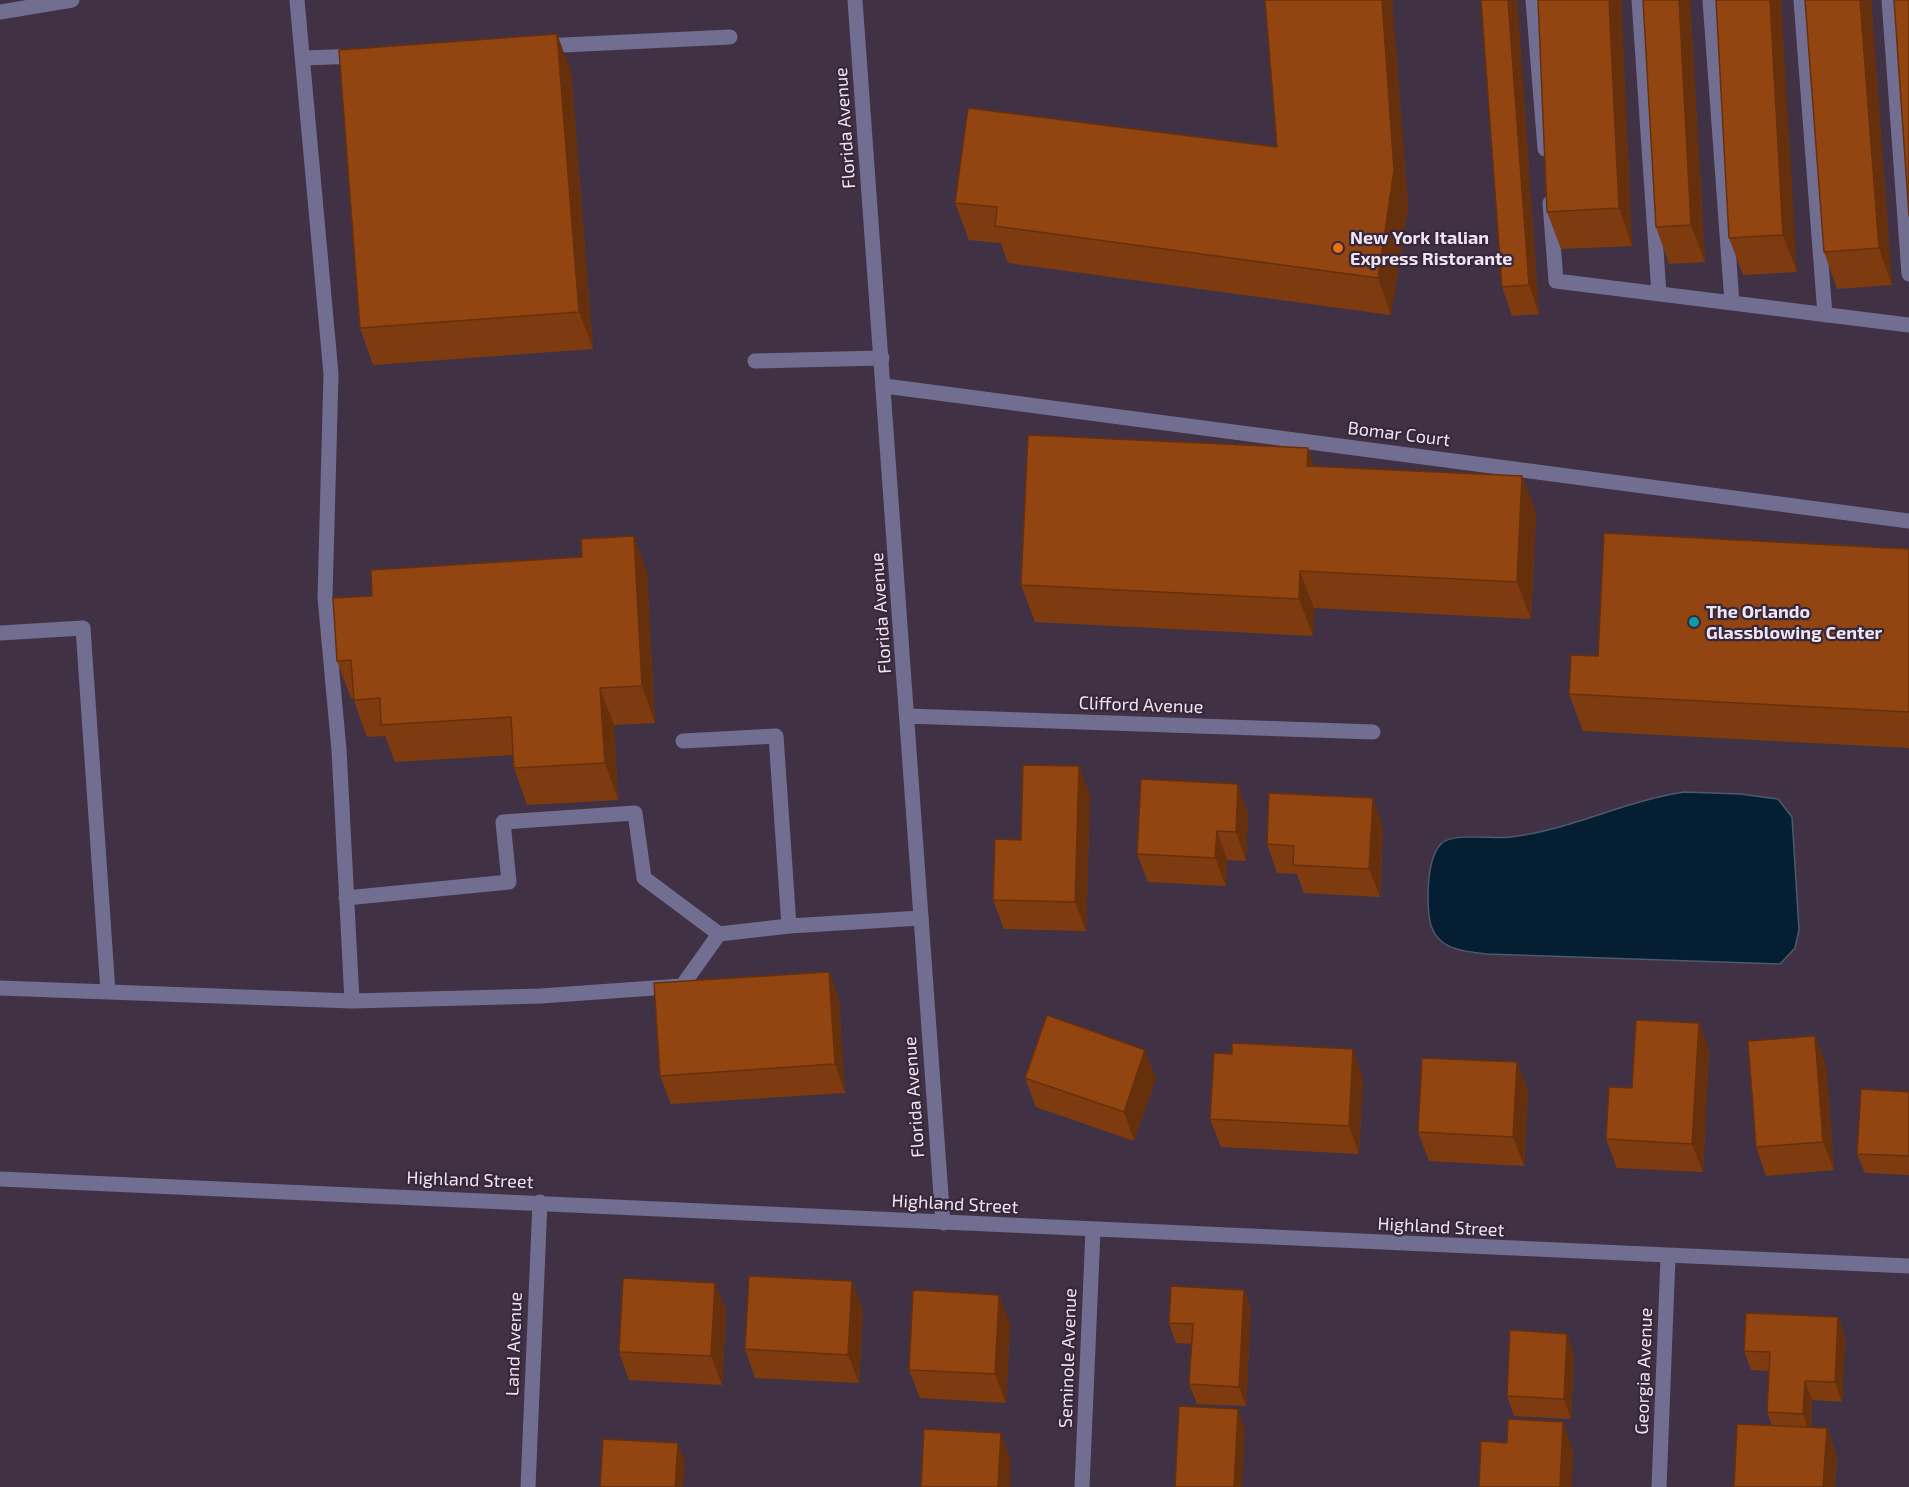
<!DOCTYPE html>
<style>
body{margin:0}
canvas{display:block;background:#403145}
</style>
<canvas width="1909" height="1487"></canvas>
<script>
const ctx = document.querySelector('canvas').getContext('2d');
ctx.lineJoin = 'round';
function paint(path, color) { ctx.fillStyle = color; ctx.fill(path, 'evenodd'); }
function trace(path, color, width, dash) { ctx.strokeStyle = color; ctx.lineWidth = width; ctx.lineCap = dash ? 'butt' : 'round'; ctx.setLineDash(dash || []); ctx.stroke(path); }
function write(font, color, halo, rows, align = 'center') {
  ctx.font = font + ' "Exo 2",sans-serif'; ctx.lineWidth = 4.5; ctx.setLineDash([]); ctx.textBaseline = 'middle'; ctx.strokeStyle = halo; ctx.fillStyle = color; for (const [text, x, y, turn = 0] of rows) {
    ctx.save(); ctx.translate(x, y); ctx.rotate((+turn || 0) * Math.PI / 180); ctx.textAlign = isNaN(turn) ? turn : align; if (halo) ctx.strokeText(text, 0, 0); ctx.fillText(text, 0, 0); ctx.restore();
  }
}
const water = new Path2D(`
 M 1684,792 L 1740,794 L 1778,799 L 1792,817 L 1799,930 L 1795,948 L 1780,964 L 1487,954 C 1460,951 1433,949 1429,916 C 1427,897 1427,860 1440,845 C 1451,831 1494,840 1511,837 C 1570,830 1625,801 1684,792 Z`);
paint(water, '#051e32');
trace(water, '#4b5a6c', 1.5);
trace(new Path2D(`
 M 297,0 L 331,374 L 325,597 L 339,750 L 352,1001
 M 1533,0 L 1545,149
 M 1639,0 L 1659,294
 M 1710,0 L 1732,303
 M 1801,0 L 1825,315
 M 1889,0 L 1909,274
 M 0,12 L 72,0
 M 543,46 L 730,37
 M 303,58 L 360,56
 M 1550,203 L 1556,281 L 1909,325
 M 755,361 L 882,358
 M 0,633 L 83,628 L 108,992
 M 683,741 L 776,736 L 789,926 L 921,918
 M 346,898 L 509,882 L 503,822 L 635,813 L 644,878 L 719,934 L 789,926
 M 0,988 L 352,1001 L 541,996 L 682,986 L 719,934`), '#726e92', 15);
trace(new Path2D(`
 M 855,0 L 943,1223
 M 885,386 L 1909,521
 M 907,716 L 1373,732
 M 0,1179 L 1909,1266
 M 528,1487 L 540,1202
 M 1082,1487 L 1093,1230
 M 1659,1487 L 1668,1257`), '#726e92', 15);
paint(new Path2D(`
 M 1265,0 L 1392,0 L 1408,207 L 1391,315 L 1008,263 L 1001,243 L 969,240 L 955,203 L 1277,147 Z
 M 1481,0 L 1517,0 L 1539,314 L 1512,316 L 1502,287 Z
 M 1621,0 L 1632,246 L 1561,249 L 1547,212 Z
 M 1643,0 L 1690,0 L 1705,262 L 1669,264 L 1656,227 Z
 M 1716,0 L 1797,272 L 1743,275 L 1729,238 Z
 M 1805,0 L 1871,0 L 1892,285 L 1837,289 L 1824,252 Z
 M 571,71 L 593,349 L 373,365 L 360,328 Z
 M 1314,466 L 1522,476 L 1536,513 L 1531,619 L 1314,608 L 1313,636 L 1035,622 L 1021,585 Z
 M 634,536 L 647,573 L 655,723 L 614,725 L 618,800 L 527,805 L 514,768 L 513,755 L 395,762 L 385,736 L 367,737 L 353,698 L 351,698 L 337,661 L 372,596 L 582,557 Z
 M 1909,549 L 1909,748 L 1583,731 L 1569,694 L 1598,656 Z
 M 1090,795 L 1086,931 L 1004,929 L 993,900 L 1021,840 Z
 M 1248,813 L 1246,861 L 1227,860 L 1226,886 L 1148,882 L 1137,854 Z
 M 1383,827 L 1380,897 L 1304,893 L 1297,874 L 1277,873 L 1267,844 Z
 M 829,972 L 839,1000 L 845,1093 L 671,1104 L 660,1076 Z
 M 1699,1023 L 1709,1051 L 1703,1172 L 1617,1168 L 1606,1139 L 1632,1088 Z
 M 1232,1054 L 1363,1078 L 1359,1154 L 1221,1147 L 1210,1119 Z
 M 1517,1062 L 1528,1091 L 1524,1166 L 1429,1161 L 1418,1132 Z
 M 1826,1065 L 1834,1170 L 1766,1176 L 1756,1147 Z
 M 1025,1078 L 1156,1078 L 1134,1141 L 1036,1107 Z
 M 1909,1092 L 1909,1175 L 1865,1173 L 1857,1154 Z
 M 715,1283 L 726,1311 L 722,1385 L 629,1380 L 619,1352 Z
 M 1244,1290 L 1251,1309 L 1246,1406 L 1197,1404 L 1189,1384 L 1192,1344 L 1176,1343 L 1169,1323 Z
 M 863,1310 L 859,1383 L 755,1378 L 745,1349 Z
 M 1838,1317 L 1845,1337 L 1842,1402 L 1812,1400 L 1811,1427 L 1827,1428 L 1837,1457 L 1835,1487 L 1734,1487 L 1772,1425 L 1767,1412 L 1769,1371 L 1751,1370 L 1744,1351 Z
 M 1010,1323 L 1006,1403 L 920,1398 L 909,1370 Z
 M 1574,1353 L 1571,1419 L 1514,1416 L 1507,1396 Z`), '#7e3b0f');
paint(new Path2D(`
 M 1382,0 L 1392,0 L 1408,207 L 1391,315 L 1378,278 Z
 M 1508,0 L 1517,0 L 1539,314 L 1529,285 Z
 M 1609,0 L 1621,0 L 1632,246 L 1619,208 Z
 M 1679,0 L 1690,0 L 1705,262 L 1691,225 Z
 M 1770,0 L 1781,0 L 1797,272 L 1783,235 Z
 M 1860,0 L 1871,0 L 1892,285 L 1879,248 Z
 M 557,34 L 571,71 L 593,349 L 579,312 Z
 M 1308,448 L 1321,485 L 1307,466 Z
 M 1522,476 L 1536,513 L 1531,619 L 1517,582 Z
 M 634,536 L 647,573 L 655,723 L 642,686 Z
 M 1300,571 L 1314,608 L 1313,636 L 1299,599 Z
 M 600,688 L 614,725 L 618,800 L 605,763 Z
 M 1079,766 L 1090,795 L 1086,931 L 1075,902 Z
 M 1238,784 L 1248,813 L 1246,861 L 1236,832 Z
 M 1373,798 L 1383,827 L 1380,897 L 1369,869 Z
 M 1217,831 L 1227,860 L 1226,886 L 1215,858 Z
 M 829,972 L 839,1000 L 845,1093 L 835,1064 Z
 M 1699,1023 L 1709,1051 L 1703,1172 L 1692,1144 Z
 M 1815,1036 L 1826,1065 L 1834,1170 L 1823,1142 Z
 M 1353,1049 L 1363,1078 L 1359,1154 L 1349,1126 Z
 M 1145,1050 L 1156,1078 L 1134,1141 L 1124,1112 Z
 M 1517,1062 L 1528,1091 L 1524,1166 L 1513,1137 Z
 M 852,1281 L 863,1310 L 859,1383 L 848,1355 Z
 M 715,1283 L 726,1311 L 722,1385 L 711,1356 Z
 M 1244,1290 L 1251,1309 L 1246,1406 L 1239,1387 Z
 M 999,1295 L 1010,1323 L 1006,1403 L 995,1374 Z
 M 1838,1317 L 1845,1337 L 1842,1402 L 1835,1382 Z
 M 1567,1334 L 1574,1353 L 1571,1419 L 1564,1399 Z
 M 1805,1381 L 1812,1400 L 1810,1433 L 1803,1414 Z
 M 1238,1409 L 1245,1429 L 1242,1487 L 1234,1487 Z
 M 1563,1422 L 1573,1450 L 1572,1487 L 1560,1487 Z
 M 1827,1428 L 1837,1457 L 1835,1487 L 1823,1487 Z
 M 1001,1433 L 1011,1462 L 1010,1487 L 998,1487 Z
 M 678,1443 L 685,1462 L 683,1487 L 675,1487 Z`), '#67300c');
const building = new Path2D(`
 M 1265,0 L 1382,0 L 1394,170 L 1378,278 L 995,226 L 997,207 L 955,203 L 968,108 L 1277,147 Z
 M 1481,0 L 1508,0 L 1529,285 L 1502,287 Z
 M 1538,0 L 1609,0 L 1619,208 L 1547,212 Z
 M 1643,0 L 1679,0 L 1691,225 L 1656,227 Z
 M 1716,0 L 1770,0 L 1783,235 L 1729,238 Z
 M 1805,0 L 1860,0 L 1879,248 L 1824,252 Z
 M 1894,0 L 1909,0 L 1909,216 Z
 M 557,34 L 579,312 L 360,328 L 339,50 Z
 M 1028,435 L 1308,448 L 1307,466 L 1522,476 L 1517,582 L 1300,571 L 1299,599 L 1021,585 Z
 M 1604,533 L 1909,549 L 1909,712 L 1569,694 L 1571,655 L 1598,656 Z
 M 634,536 L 642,686 L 600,688 L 605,763 L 514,768 L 511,717 L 381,725 L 380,698 L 354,700 L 351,660 L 337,661 L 333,598 L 372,596 L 371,570 L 582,557 L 581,539 Z
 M 1023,765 L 1079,766 L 1075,902 L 993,900 L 995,839 L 1021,840 Z
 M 1141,779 L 1238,784 L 1236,832 L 1217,831 L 1215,858 L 1137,854 Z
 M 1269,793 L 1373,798 L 1369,869 L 1293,865 L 1294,846 L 1267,844 Z
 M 829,972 L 835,1064 L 660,1076 L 654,983 Z
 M 1047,1015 L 1145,1050 L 1124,1112 L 1025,1078 Z
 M 1636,1020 L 1699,1023 L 1692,1144 L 1606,1139 L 1609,1087 L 1632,1088 Z
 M 1815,1036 L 1823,1142 L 1756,1147 L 1748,1041 Z
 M 1232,1043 L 1353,1049 L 1349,1126 L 1210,1119 L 1214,1053 L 1232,1054 Z
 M 1422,1058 L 1517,1062 L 1513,1137 L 1418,1132 Z
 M 1861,1089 L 1909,1092 L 1909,1156 L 1857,1154 Z
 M 749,1276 L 852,1281 L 848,1355 L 745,1349 Z
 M 623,1278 L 715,1283 L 711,1356 L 619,1352 Z
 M 1171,1286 L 1244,1290 L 1239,1387 L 1189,1384 L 1193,1324 L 1169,1323 Z
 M 913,1290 L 999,1295 L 995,1374 L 909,1370 Z
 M 1746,1313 L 1838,1317 L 1835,1382 L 1805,1381 L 1803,1414 L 1767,1412 L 1770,1352 L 1744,1351 Z
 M 1510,1330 L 1567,1334 L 1564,1399 L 1507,1396 Z
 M 1179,1406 L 1238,1409 L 1234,1487 L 1175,1487 Z
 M 1508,1419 L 1563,1422 L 1560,1487 L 1479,1487 L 1481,1441 L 1507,1443 Z
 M 1737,1424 L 1827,1428 L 1823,1487 L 1734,1487 Z
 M 924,1429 L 1001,1433 L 998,1487 L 921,1487 Z
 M 603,1439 L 678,1443 L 675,1487 L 600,1487 Z`);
paint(building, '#934511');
trace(building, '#67300c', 1.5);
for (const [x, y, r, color] of [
 [1338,248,6,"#e8710a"],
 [1694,622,6,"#0f9aa8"]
]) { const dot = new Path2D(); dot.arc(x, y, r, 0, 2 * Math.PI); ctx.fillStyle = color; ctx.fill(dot); trace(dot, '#36273a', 2); }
write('18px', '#efe5f2', '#36273a', [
 ["Florida Avenue",845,128,-94],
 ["Bomar Court",1399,434,7],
 ["Florida Avenue",881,613,-94],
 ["Clifford Avenue",1141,705,2],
 ["Florida Avenue",914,1097,-94],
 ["Highland Street",470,1180,2],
 ["Highland Street",955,1204,3],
 ["Highland Street",1441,1227,3],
 ["Land Avenue",514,1344,-88],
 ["Seminole Avenue",1068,1358,-88],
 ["Georgia Avenue",1644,1371,-88]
]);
write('bold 18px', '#efe5f2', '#36273a', [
 ["New York Italian",1350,238],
 ["Express Ristorante",1350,259],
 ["The Orlando",1706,612],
 ["Glassblowing Center",1706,633]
], 'left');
</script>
